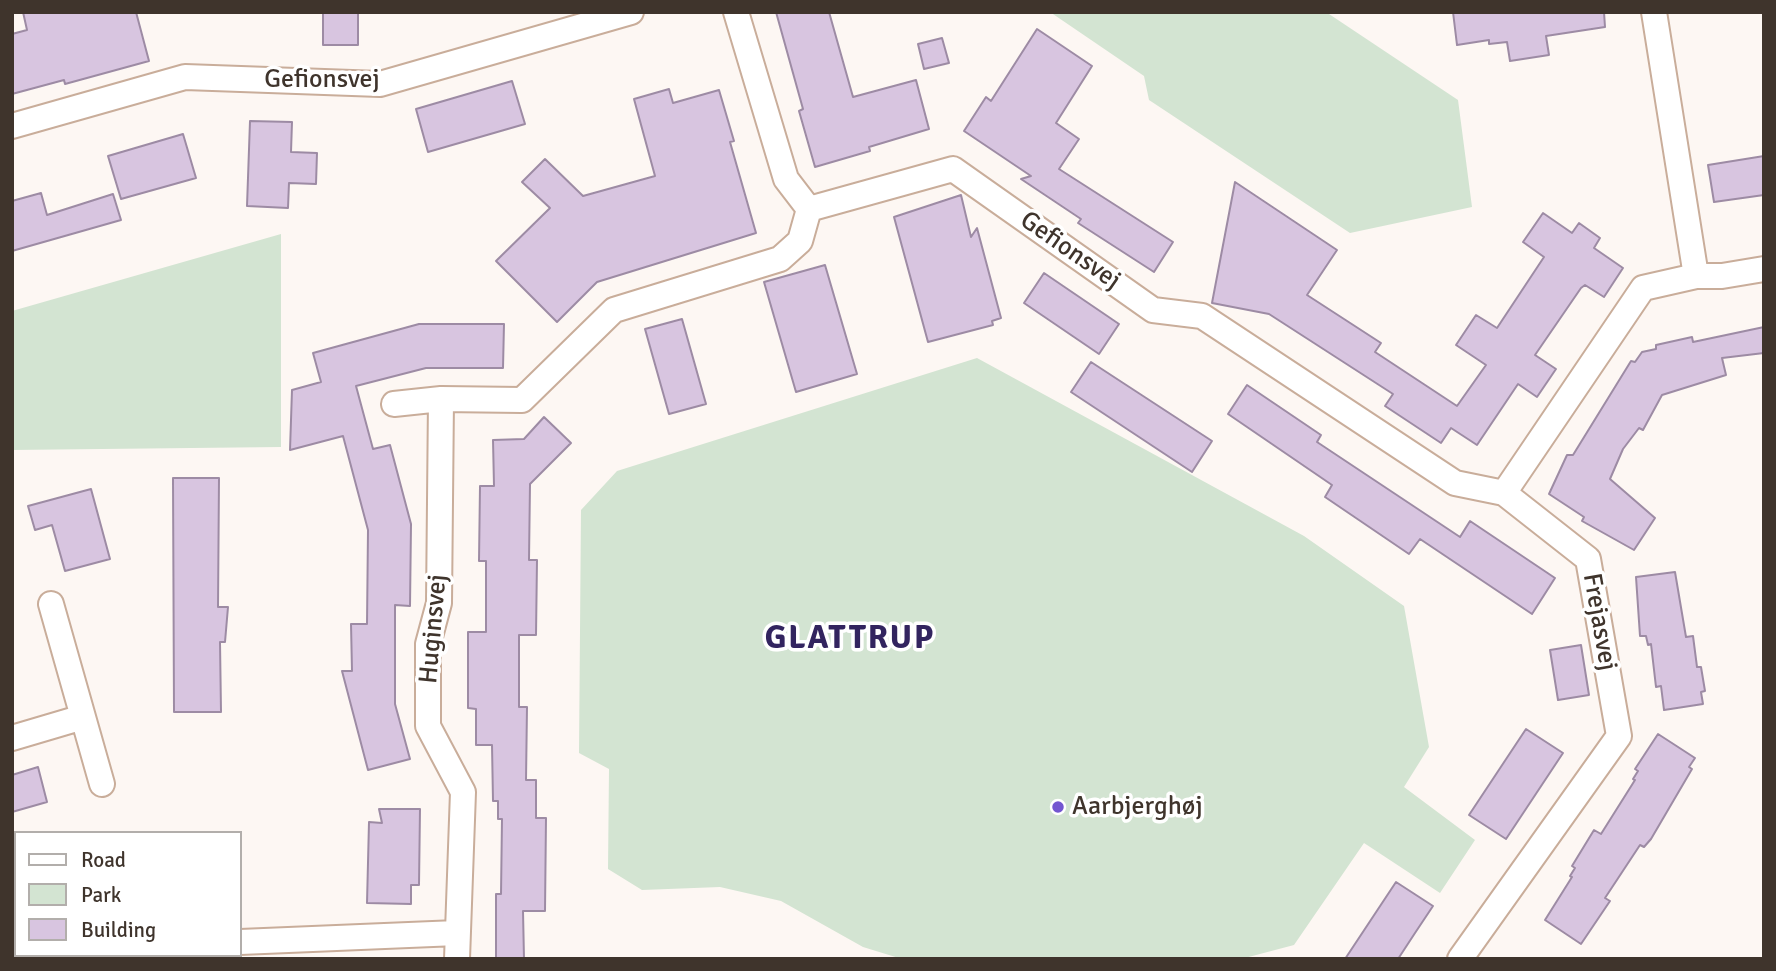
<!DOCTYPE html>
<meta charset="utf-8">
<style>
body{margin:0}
#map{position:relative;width:1776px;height:971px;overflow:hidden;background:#fdf7f3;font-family:Signika,sans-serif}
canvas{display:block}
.frame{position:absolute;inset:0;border:14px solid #3f342c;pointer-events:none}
.legend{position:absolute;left:14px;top:831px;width:228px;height:126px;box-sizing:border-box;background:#fff;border:2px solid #b2aeab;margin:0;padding:9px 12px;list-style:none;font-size:21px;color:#3f342c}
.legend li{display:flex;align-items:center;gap:14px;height:35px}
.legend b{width:35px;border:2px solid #b2aeab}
</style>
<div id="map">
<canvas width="1776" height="971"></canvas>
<div class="frame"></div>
<ul class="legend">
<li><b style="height:9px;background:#fff"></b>Road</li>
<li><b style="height:19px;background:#d3e4d2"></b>Park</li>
<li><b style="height:19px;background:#d8c5e0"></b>Building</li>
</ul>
</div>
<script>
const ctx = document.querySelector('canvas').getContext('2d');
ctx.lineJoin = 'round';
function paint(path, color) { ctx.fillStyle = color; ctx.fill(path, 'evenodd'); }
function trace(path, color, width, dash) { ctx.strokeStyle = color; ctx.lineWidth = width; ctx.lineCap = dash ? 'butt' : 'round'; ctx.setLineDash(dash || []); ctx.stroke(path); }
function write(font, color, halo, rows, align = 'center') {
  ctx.font = font + ' Signika,sans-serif'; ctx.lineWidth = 7; ctx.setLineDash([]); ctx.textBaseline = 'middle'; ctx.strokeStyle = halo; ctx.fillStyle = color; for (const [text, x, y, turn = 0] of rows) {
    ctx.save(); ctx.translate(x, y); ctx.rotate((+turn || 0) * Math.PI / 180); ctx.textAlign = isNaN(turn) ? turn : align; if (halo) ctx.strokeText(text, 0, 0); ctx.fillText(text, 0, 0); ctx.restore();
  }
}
paint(new Path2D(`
 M 1050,12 L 1326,12 L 1458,100 L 1472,207 L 1350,233 L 1149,100 L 1144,76 Z
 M 281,234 L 281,447 L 12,450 L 12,311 Z
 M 977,358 L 1304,536 L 1404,606 L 1429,747 L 1404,787 L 1475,840 L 1440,893 L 1364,843 L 1294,945 L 1241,959 L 902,959 L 863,947 L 781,901 L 720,887 L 642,890 L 608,869 L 609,769 L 579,753 L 581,510 L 617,471 Z`), '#d3e4d2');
const building = new Path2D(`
 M 23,12 L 136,12 L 149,61 L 65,84 L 64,80 L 12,94 L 12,34 L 27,30 Z
 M 323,12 L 358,12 L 358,45 L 323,45 Z
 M 776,12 L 829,12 L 853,97 L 916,80 L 929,129 L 869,147 L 870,151 L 815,167 L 799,111 L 803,109 Z
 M 1453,12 L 1604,12 L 1605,27 L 1546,36 L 1549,55 L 1510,61 L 1507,42 L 1489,44 L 1489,40 L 1457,45 Z
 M 1037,29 L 1092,66 L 1056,123 L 1079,139 L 1059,169 L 1173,242 L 1154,272 L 1078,223 L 1081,219 L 1021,179 L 1031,176 L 964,131 L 986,97 L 991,101 Z
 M 942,38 L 949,63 L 924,69 L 918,44 Z
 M 512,81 L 525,124 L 428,152 L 416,109 Z
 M 669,89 L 673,103 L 719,90 L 734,141 L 730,142 L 756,233 L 597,282 L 557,322 L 496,261 L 550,208 L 522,182 L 545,159 L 583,196 L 655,176 L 634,99 Z
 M 250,121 L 292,122 L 291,152 L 317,153 L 316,184 L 289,183 L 288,208 L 247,206 Z
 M 183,134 L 196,178 L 121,199 L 108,156 Z
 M 1764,156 L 1764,195 L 1714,202 L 1708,165 Z
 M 1235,182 L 1337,250 L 1307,295 L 1381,343 L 1375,352 L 1457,406 L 1486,365 L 1456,345 L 1476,315 L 1497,328 L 1544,257 L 1523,242 L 1543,213 L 1572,233 L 1579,223 L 1600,238 L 1594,248 L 1623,268 L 1604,297 L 1585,285 L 1581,288 L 1535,355 L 1556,369 L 1537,397 L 1518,384 L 1477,445 L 1451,428 L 1441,443 L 1385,406 L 1393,394 L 1269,314 L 1212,303 Z
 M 41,193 L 47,215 L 113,194 L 121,220 L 12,251 L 12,201 Z
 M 961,195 L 971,237 L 977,228 L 1001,318 L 992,321 L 993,325 L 928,342 L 894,217 Z
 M 825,265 L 857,374 L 796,392 L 764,282 Z
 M 1044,273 L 1119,324 L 1099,354 L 1024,303 Z
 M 682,319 L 706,404 L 669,414 L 645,329 Z
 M 419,324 L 504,324 L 503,368 L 426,368 L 356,386 L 373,449 L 390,445 L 411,524 L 410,606 L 395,605 L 395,704 L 410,759 L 368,770 L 342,671 L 352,671 L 351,624 L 367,624 L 368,530 L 343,436 L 290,450 L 292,390 L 321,382 L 313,353 Z
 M 1764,327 L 1764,353 L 1722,358 L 1726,375 L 1662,395 L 1643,430 L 1639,428 L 1623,449 L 1610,479 L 1655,518 L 1634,550 L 1582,521 L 1584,517 L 1549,494 L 1567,455 L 1573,455 L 1631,361 L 1635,362 L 1642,352 L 1656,349 L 1656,345 L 1692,337 L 1693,342 Z
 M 1091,362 L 1212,441 L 1192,472 L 1071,392 Z
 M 1247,385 L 1321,435 L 1317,442 L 1460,537 L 1470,521 L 1555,578 L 1532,614 L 1420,539 L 1409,554 L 1325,497 L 1332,485 L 1228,414 Z
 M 544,417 L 571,443 L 530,484 L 529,560 L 537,560 L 536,635 L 519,635 L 519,707 L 527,707 L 526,780 L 536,780 L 536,818 L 546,818 L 545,911 L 523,911 L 524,959 L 496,959 L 496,894 L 501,894 L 502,819 L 498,819 L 498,801 L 493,801 L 492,745 L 476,745 L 476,709 L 468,708 L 468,632 L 486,632 L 486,561 L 479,561 L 480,486 L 494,486 L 493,440 L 524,439 Z
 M 173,478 L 219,478 L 218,607 L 228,607 L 225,642 L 220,642 L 221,712 L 174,712 Z
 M 91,489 L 110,559 L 65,571 L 52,525 L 35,530 L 28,506 Z
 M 1675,572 L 1686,637 L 1693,636 L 1697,667 L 1701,667 L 1705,691 L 1701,692 L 1703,704 L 1664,710 L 1661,686 L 1656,687 L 1651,644 L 1648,645 L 1646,636 L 1640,636 L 1636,577 Z
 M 1581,645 L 1589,695 L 1558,700 L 1550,650 Z
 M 1526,729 L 1563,753 L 1506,839 L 1469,815 Z
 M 1658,734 L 1695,758 L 1689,767 L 1692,769 L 1651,839 L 1644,847 L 1640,845 L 1605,898 L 1610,901 L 1581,944 L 1545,920 L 1572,877 L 1570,876 L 1575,868 L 1572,866 L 1594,830 L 1601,834 L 1635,780 L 1633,779 L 1638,771 L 1635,769 Z
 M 38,767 L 47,802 L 12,812 L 12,775 Z
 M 379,809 L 420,809 L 419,885 L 411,885 L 411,904 L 367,903 L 369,822 L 382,823 Z
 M 1396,882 L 1433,906 L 1415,933 L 1398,959 L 1345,959 Z`);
paint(building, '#d8c5e0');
trace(building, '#9d8ba4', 2);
const street = new Path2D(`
 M 736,12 L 786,179 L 809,209 L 953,169 L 1153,310 L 1202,316 L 1455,483 L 1504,493
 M 12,126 L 185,77 L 380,84 L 631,12
 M 1696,276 L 1722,276 L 1764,269
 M 441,399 L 439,603 L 428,644 L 428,726 L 463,792 L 457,959
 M 394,404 L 441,399 L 522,400 L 614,310 L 780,259 L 800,241 L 809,209
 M 51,604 L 102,784
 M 12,738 L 83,717
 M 240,942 L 457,933
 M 12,944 L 16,944
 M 1460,959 L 1619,736 L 1588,559 L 1504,493 L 1643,288 L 1696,276 L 1654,12`);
trace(street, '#c9ad9a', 28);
trace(street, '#fff', 24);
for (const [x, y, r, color] of [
 [1058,807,7,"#7356d0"]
]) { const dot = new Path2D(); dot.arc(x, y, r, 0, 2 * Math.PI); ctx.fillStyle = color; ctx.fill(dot); trace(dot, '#fff', 2.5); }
write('26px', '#3f342c', '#fff', [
 ["Gefionsvej",322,80],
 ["Gefionsvej",1070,251,35],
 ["Frejasvej",1599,622,80],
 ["Huginsvej",434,629,-85]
]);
write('26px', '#3f342c', '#fff', [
 ["Aarbjerghøj",1072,807]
], 'left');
ctx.letterSpacing = '2px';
write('bold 33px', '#32245f', '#fff', [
 ["GLATTRUP",850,639]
]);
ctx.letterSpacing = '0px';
</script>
